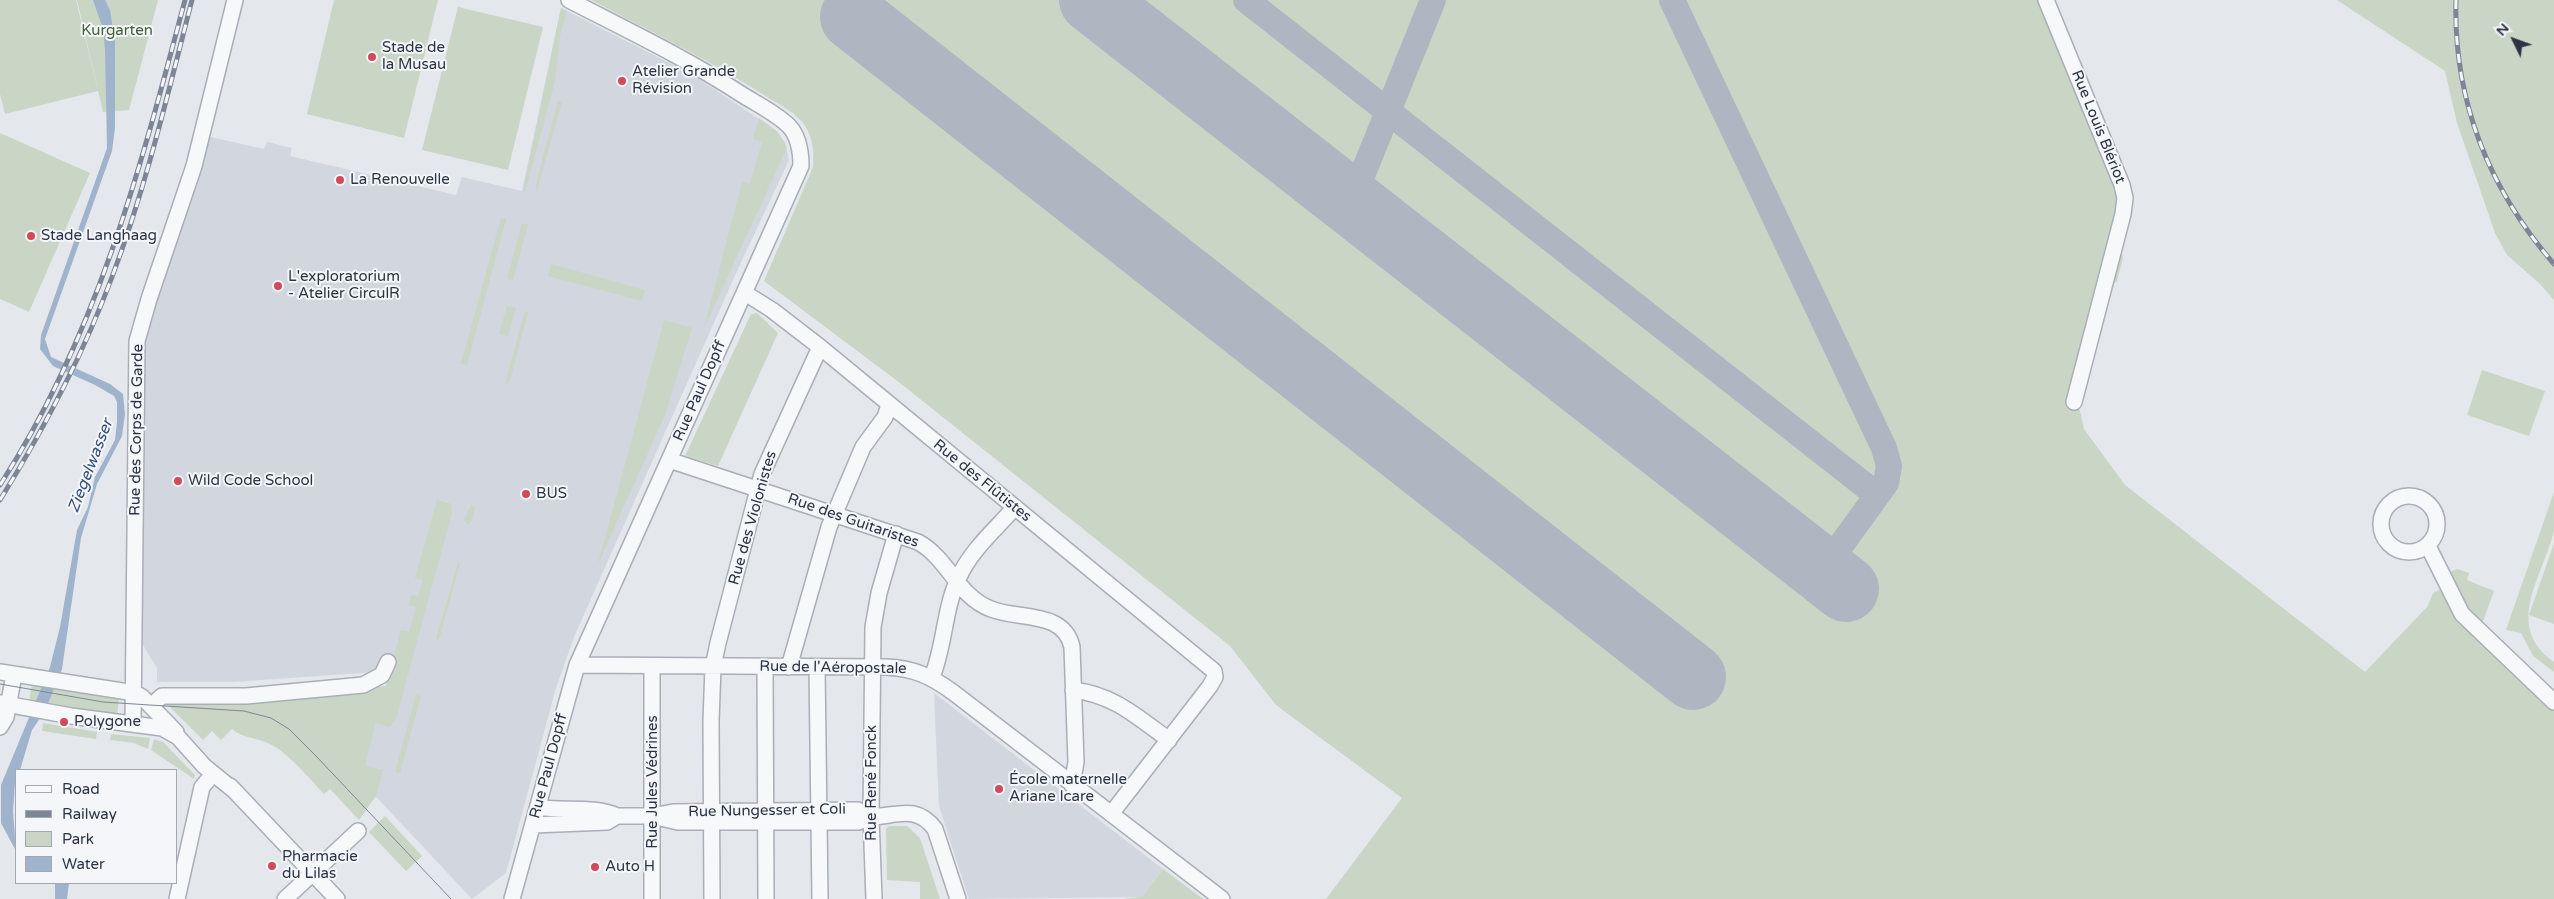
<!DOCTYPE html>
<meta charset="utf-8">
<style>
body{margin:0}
#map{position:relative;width:2554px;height:899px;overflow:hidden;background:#e4e7ec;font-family:"Varela Round",sans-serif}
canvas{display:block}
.legend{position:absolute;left:15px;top:769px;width:162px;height:115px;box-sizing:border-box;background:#f4f6f9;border:1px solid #a4a8b1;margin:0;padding:6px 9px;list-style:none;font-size:15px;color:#2b3445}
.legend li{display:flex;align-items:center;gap:10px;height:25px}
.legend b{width:25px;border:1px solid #a4a8b1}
.north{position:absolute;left:2489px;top:15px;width:50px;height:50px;-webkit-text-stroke:4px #f4f6f9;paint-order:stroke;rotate:312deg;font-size:14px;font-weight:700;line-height:20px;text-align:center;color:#2b3445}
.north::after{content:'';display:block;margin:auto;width:18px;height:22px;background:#2b3445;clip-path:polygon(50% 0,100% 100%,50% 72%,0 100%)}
</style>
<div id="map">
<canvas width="2554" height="899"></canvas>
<ul class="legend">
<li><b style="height:6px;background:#f7f8fa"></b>Road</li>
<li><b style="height:6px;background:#7d8696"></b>Railway</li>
<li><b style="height:14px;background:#c9d6c5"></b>Park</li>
<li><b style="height:14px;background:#9fb4cc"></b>Water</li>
</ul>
<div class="north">N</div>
</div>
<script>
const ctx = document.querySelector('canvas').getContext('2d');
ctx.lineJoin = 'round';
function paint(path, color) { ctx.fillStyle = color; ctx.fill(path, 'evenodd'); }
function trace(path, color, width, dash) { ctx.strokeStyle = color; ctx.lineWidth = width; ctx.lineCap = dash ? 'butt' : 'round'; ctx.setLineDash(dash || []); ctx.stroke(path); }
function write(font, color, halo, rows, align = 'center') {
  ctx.font = font + ' "Varela Round",sans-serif'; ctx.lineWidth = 4; ctx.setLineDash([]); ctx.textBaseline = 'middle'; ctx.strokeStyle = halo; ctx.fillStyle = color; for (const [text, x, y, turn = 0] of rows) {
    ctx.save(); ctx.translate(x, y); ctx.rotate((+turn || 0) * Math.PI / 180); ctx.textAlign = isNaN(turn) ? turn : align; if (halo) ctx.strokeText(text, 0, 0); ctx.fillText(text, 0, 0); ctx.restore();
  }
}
paint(new Path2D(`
 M 561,8 L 693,75 L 771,127 L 785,142 L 789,160 L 737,271 L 574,637 L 556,688 L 506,873 L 472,899 L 336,754 L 373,733 L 390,671 L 233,682 L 157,682 L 157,668 L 140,640 L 144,345 L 154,304 L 201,169 L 210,137 L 264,149 L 267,142 L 292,148 L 290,156 L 456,195 L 462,177 L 522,191 Z
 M 934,693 L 1163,869 L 1142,897 L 969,899 L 939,806 Z`), '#d2d6de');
paint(new Path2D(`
 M 0,0 L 76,0 L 98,91 L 5,114 L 0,94 Z
 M 77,0 L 158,0 L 129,110 L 103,112 Z
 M 334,0 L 438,0 L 404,138 L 307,114 Z
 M 591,0 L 2051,0 L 2129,198 L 2120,244 L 2123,258 L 2117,281 L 2106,291 L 2079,407 L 2084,429 L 2125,485 L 2365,672 L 2427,607 L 2433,593 L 2452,583 L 2448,573 L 2457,569 L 2469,573 L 2467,580 L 2494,591 L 2482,624 L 2554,694 L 2554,899 L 1326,899 L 1402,798 L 1276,705 L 1230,646 L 900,383 L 764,281 L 813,167 C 814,151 813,136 803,123 C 791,109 771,100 756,90 C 702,57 647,29 591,0 Z
 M 2337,0 L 2554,0 L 2554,300 L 2540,284 L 2507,255 L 2495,233 L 2457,123 L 2445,71 Z
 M 458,7 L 543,27 L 508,170 L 422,150 Z
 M 561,8 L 567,11 L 560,35 L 555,81 L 525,192 L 523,191 Z
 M 558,101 L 562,102 L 536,194 L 537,180 Z
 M 759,118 L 778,132 L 787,148 L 704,328 L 742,182 L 750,184 L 762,142 L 753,139 Z
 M 0,133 L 90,173 L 29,312 L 0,299 Z
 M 501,218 L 506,219 L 467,365 L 461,364 Z
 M 522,223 L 528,225 L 513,280 L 507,279 Z
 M 551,264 L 645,290 L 642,301 L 548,276 Z
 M 507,306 L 516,308 L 508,336 L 499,334 Z
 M 525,311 L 528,312 L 509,384 L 505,383 Z
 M 757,313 L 778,333 L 718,466 L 685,456 L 751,314 Z
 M 664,320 L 692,328 L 665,415 L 598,564 Z
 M 2482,370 L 2545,391 L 2529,436 L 2467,415 Z
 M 2554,492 C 2554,504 2554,518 2554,530 C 2544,576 2502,625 2554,662 L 2554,672 L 2533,656 L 2521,633 L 2506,630 Z
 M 437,500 L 451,504 L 452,513 L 396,719 L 389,727 L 376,723 L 365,766 L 383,770 L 376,796 L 359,820 L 330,789 L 324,794 C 308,777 292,757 272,745 C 260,738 241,738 232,729 L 221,740 L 212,731 L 203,740 L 164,701 L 386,686 L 401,630 L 409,632 L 416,607 L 408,605 L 411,595 L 418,596 L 423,580 L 415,578 Z
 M 471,504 L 475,508 L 471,522 L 467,525 L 464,520 Z
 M 2554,543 L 2554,624 L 2529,615 Z
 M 458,563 L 460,563 L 439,640 L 436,639 Z
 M 32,683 L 119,696 L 117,717 L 29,703 Z
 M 416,695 L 421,696 L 400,773 L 395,772 Z
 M 43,723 L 97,732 L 96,739 L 42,731 Z
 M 111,734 L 150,738 L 148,749 L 134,743 L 110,740 Z
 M 154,739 L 163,742 L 195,775 L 194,779 L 151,750 Z
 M 385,816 L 422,856 L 406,871 L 369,832 Z
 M 889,826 L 907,826 L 920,838 L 940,899 L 920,899 L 920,882 L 887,880 L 886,829 Z
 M 1163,869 L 1203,899 L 1122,899 L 1142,897 Z`), '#c9d6c5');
paint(new Path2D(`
 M 93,0 L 105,0 L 110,10 L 115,41 L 115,128 L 112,151 L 45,339 L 51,357 L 110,384 L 123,394 L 125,414 L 122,436 L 97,484 L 81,538 L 62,669 L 45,711 L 32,730 L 20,770 L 16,770 L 13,811 L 16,851 L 1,823 L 1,785 L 50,667 L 60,627 L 77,530 L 88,507 L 95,477 L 115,440 L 117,422 L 117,402 L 114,396 L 95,385 L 53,366 L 40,349 L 41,335 L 107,148 L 105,49 L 103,29 Z
 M 55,883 L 69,883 L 67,899 L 55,899 Z`), '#9fb4cc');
trace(new Path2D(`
 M 1246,0 L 1877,495
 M 1672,0 L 1884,448 L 1889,466 L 1886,483 L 1823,570
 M 1351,203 L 1433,0`), '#b0b6c1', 26);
trace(new Path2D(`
 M 1092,0 L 1846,589
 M 853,17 L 1693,677`), '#b0b6c1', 66);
const minor = new Path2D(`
 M 2046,0 L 2122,185 L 2125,198 L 2123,214 L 2074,402
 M 745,293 L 772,310 L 820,347 L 1214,671 L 1215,677 L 1210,686 L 1111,814
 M 669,460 L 918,542 C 948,558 958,597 991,609 C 1018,620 1064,610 1072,647 L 1076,762 L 1072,785
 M2381 524a28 28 0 1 1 56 0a28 28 0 1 1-56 0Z
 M 2428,546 L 2462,614 L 2554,702
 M 577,665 L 886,667 C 913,668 931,676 954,693 L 1222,899
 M 765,667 L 766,899
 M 789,667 L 829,527 L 863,447 L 885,417 L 889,405
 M 817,667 L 820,899
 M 0,672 L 135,693 L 142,697 L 176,732
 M 932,677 C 945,645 944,608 959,577 C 971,550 996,529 1015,507
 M 1073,690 C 1114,695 1136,716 1169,740
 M 0,703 L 71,716 L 162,728 L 178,737 L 204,766 L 236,792
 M 151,706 L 162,696 L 246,696 L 363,685 L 382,675 L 388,662
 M 133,723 L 137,341 L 149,299 L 194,166 L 235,0
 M 0,727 L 6,717 L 14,675
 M 230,786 L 337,899
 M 617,816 L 652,816 L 673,812 L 858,810 L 871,817 L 858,822 L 678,822 L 652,816
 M 871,817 C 897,816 916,804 935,829 L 958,899
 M 533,825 L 607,822 L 617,816 C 594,805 564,812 538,807
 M 177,899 L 202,787 L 213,774
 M 285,899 L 358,831
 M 512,899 L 577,665 L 801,166 C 801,151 799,137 789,126 C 776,113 757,104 741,94 C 686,58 627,30 569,0
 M 652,899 L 652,666
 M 712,899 L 711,721 L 713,667 L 718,643 L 762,474 L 820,347
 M 874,899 L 871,817 L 873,627 L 879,593 L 896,534`);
trace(minor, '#a9aeb7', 18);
trace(minor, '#f7f8fa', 15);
trace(new Path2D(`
 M 0,684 L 103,702 L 244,711 L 271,718 L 289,729 L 316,756 L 451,899`), '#7d8696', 1);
const rail = new Path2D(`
 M 2456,0 C 2453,100 2489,189 2554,264
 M 0,485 C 97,335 140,170 185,0
 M 0,500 C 44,429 83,355 112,277 C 146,187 168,93 192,0`);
trace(rail, '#7d8696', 5);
trace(rail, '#f4f6f9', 3, [9]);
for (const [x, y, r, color] of [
 [372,57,5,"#d1495b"],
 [622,81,5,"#d1495b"],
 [340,180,5,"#d1495b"],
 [31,236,5,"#d1495b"],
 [278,286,5,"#d1495b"],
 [178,481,5,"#d1495b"],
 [526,494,5,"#d1495b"],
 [64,722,5,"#d1495b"],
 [999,789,5,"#d1495b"],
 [272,866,5,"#d1495b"],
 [595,867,5,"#d1495b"]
]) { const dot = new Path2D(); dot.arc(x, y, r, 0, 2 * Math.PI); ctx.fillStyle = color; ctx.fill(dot); trace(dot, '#f4f6f9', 2); }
write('15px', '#3f6138', '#f4f6f9', [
 ["Kurgarten",117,31]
]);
write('15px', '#2b3445', '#f4f6f9', [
 ["Stade de",382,48],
 ["la Musau",382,65],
 ["Atelier Grande",632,72],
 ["Révision",632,89],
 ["La Renouvelle",350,180],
 ["Stade Langhaag",41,236],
 ["L'exploratorium",288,277],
 ["- Atelier CirculR",288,294],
 ["Wild Code School",188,481],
 ["BUS",536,494],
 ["Polygone",74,722],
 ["École maternelle",1009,780],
 ["Ariane Icare",1009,797],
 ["Pharmacie",282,857],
 ["du Lilas",282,874],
 ["Auto H",605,867]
], 'left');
write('15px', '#2b3445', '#f4f6f9', [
 ["Rue Louis Blériot",2098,127,68],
 ["Rue Paul Dopff",700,391,-66],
 ["Rue des Corps de Garde",137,430,-89],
 ["Rue des Flûtistes",982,481,39],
 ["Rue des Violonistes",753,518,-74],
 ["Rue des Guitaristes",853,521,19],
 ["Rue de l'Aéropostale",833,668,1],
 ["Rue Paul Dopff",549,766,-75],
 ["Rue Jules Védrines",653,782,-90],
 ["Rue René Fonck",872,783,-90],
 ["Rue Nungesser et Coli",767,811,-1]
]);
write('italic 16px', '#34527a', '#f4f6f9', [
 ["Ziegelwasser",91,466,-69]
]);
</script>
